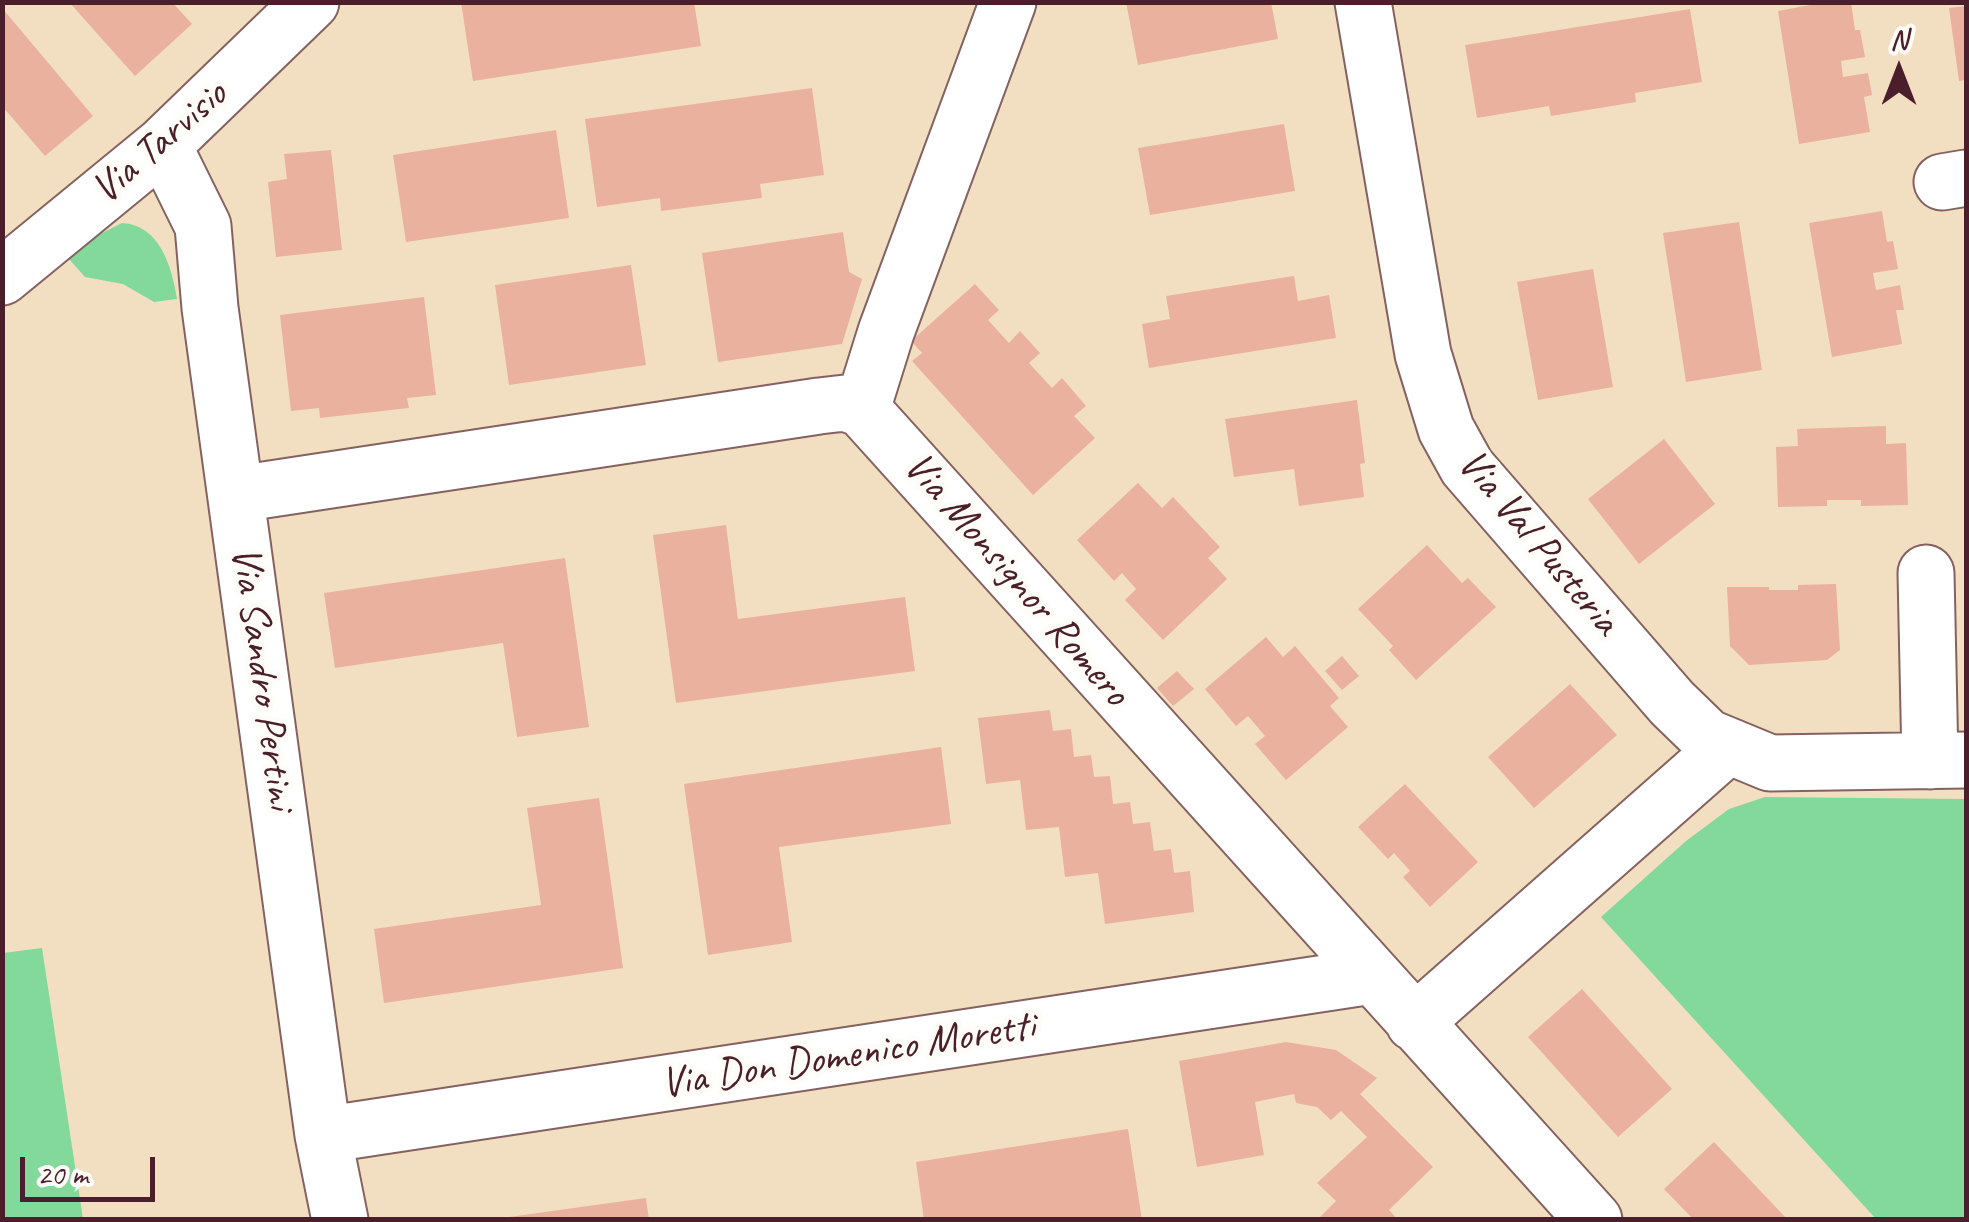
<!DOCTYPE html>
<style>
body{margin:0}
#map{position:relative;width:1969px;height:1222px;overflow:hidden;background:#f2dfc1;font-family:Caveat,sans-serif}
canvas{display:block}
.frame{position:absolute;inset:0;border:5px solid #4a1f2b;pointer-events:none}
.north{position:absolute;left:1849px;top:20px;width:100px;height:100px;-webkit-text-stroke:8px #fdfcf7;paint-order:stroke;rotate:0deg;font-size:28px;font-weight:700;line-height:40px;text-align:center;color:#4a1f2b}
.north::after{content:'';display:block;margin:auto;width:35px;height:45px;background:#4a1f2b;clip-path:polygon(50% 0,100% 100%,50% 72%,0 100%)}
.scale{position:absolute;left:20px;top:1157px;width:135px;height:45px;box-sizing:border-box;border:5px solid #4a1f2b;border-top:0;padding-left:12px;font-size:30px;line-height:35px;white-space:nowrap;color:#4a1f2b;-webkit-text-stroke:8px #fdfcf7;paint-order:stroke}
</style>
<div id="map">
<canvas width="1969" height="1222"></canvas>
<div class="frame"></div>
<div class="north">N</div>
<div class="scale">20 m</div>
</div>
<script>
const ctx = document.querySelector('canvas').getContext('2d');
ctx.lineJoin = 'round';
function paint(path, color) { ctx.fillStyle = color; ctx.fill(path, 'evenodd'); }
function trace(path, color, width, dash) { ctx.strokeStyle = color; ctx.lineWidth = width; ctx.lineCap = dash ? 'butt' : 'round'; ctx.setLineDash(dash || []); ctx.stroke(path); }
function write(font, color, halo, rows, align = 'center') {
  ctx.font = font + ' Caveat,sans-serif'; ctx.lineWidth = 10; ctx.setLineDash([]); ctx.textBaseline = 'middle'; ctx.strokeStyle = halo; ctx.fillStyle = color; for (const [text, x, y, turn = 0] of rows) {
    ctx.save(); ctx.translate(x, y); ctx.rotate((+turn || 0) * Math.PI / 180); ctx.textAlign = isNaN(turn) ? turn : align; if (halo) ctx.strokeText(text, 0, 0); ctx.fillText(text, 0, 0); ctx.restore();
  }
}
paint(new Path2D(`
 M 122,223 C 160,225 172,267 177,299 L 154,302 L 123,284 L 85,277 L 69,259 L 86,241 Z
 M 1765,797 L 1966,799 L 1966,1219 L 1876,1219 L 1601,917 L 1686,841 L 1729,809 Z
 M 42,948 L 83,1219 L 3,1219 L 3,953 Z`), '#83d89b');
paint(new Path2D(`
 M 69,2 L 172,2 L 192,24 L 135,76 Z
 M 461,2 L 694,2 L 701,46 L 473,81 Z
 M 1126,2 L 1271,2 L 1278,39 L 1138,65 Z
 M 1826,2 L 1851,2 L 1855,30 L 1860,30 L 1865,57 L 1841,61 L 1843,77 L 1868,73 L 1872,95 L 1864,97 L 1870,132 L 1799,144 L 1778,11 Z
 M 1966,6 L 1966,80 L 1959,81 L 1949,8 Z
 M 2,8 L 93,116 L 45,156 L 2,106 Z
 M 1690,9 L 1702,82 L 1635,93 L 1636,102 L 1551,116 L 1549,106 L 1477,118 L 1465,45 Z
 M 812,88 L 824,175 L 760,184 L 762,198 L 661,211 L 660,198 L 597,207 L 585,119 Z
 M 1284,124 L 1295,191 L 1150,215 L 1138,148 Z
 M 556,130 L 569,218 L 406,242 L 393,155 Z
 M 331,150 L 342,250 L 276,257 L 268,182 L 287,179 L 284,154 Z
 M 1882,211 L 1887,242 L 1893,241 L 1898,269 L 1873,273 L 1876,290 L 1900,285 L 1904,310 L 1896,310 L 1902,344 L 1832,357 L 1809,223 Z
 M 1739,222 L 1762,370 L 1686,382 L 1663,233 Z
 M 843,232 L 849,272 L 862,279 L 842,344 L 718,362 L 702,253 Z
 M 631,265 L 646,365 L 509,385 L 495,285 Z
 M 1593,269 L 1613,387 L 1538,400 L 1517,282 Z
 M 1294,276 L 1298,301 L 1329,295 L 1336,338 L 1149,368 L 1142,324 L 1170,319 L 1166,296 Z
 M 975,284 L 999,310 L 988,320 L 1009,343 L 1020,331 L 1040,353 L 1029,363 L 1052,388 L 1062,378 L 1086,406 L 1074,416 L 1095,438 L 1033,495 L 912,361 L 922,353 L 911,341 Z
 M 424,297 L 436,395 L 407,398 L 409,408 L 320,418 L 319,408 L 291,411 L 280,315 Z
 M 1357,400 L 1365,463 L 1360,464 L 1364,497 L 1299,506 L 1294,469 L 1234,477 L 1225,419 Z
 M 1886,426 L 1886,444 L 1906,443 L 1908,505 L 1861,506 L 1861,500 L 1827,500 L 1827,506 L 1778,507 L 1776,447 L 1798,446 L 1797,429 Z
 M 1664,439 L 1715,504 L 1639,564 L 1588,499 Z
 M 1138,483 L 1162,508 L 1173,497 L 1220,547 L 1208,558 L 1227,579 L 1163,640 L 1125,600 L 1136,589 L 1122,573 L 1114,581 L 1077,540 Z
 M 726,525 L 738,619 L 905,597 L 915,671 L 676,703 L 653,535 Z
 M 1427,545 L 1462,583 L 1468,578 L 1496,607 L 1416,680 L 1389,650 L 1393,646 L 1358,609 Z
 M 565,558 L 589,727 L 517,737 L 503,643 L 335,668 L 324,593 Z
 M 1836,584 L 1840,650 L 1827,660 L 1749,665 L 1730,646 L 1727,587 L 1769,587 L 1769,590 L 1798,590 L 1798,585 Z
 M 1266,637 L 1283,657 L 1295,646 L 1339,698 L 1330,706 L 1348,727 L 1286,780 L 1255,744 L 1265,736 L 1248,716 L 1236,726 L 1205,689 Z
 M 1342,656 L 1359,676 L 1342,690 L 1325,671 Z
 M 1177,671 L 1194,689 L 1173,706 L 1157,688 Z
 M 1570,684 L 1617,735 L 1534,808 L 1488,757 Z
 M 1050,710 L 1053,731 L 1071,729 L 1074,757 L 1091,755 L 1094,777 L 1110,776 L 1113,804 L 1130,802 L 1133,824 L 1150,822 L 1154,851 L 1171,849 L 1174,873 L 1190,871 L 1194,912 L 1105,924 L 1098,873 L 1065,877 L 1059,827 L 1026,830 L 1020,780 L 986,784 L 978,718 Z
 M 941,747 L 951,824 L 779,847 L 792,942 L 708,955 L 684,784 Z
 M 1405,784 L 1478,862 L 1430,907 L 1403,877 L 1410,871 L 1394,853 L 1388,859 L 1358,827 Z
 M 599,798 L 623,968 L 384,1003 L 374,929 L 541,905 L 527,808 Z
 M 1582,989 L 1672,1089 L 1618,1137 L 1528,1037 Z
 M 1286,1042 L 1336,1050 L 1377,1078 L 1360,1094 L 1433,1167 L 1389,1210 L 1398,1220 L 1317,1220 L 1336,1201 L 1317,1183 L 1367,1137 L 1341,1111 L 1331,1120 L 1317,1107 L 1296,1103 L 1294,1094 L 1255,1102 L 1264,1155 L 1197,1167 L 1179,1061 Z
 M 1128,1129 L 1142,1220 L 924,1220 L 916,1162 Z
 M 1714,1142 L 1788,1220 L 1694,1220 L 1664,1189 Z
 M 646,1198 L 649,1220 L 509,1220 L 509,1217 Z`), '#eab19f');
const minor = new Path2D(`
 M 1363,2 L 1423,354 L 1446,429 L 1467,467 L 1672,703 L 1707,737 L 1770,763 L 1966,760
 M 163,145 L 203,226 L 210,308 L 323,1135 L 340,1220
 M 1942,182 L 1966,178
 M 2,277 L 163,145 L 311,2
 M 862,409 L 886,332 L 1008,2
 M 238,494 L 819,406 L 845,403 L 862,409 L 1594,1220
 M 1926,573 L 1930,761
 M 1414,1023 L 1728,746
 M 323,1135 L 1372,976`);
trace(minor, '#856260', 59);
trace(minor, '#fff', 55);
write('42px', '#4a1f2b', '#fdfcf7', [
 ["Via Tarvisio",160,143,-41],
 ["Via Val Pusteria",1538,543,50],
 ["Via Monsignor Romero",1016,580,49],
 ["Via Sandro Pertini",262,678,82],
 ["Via Don Domenico Moretti",848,1056,-9]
]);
</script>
